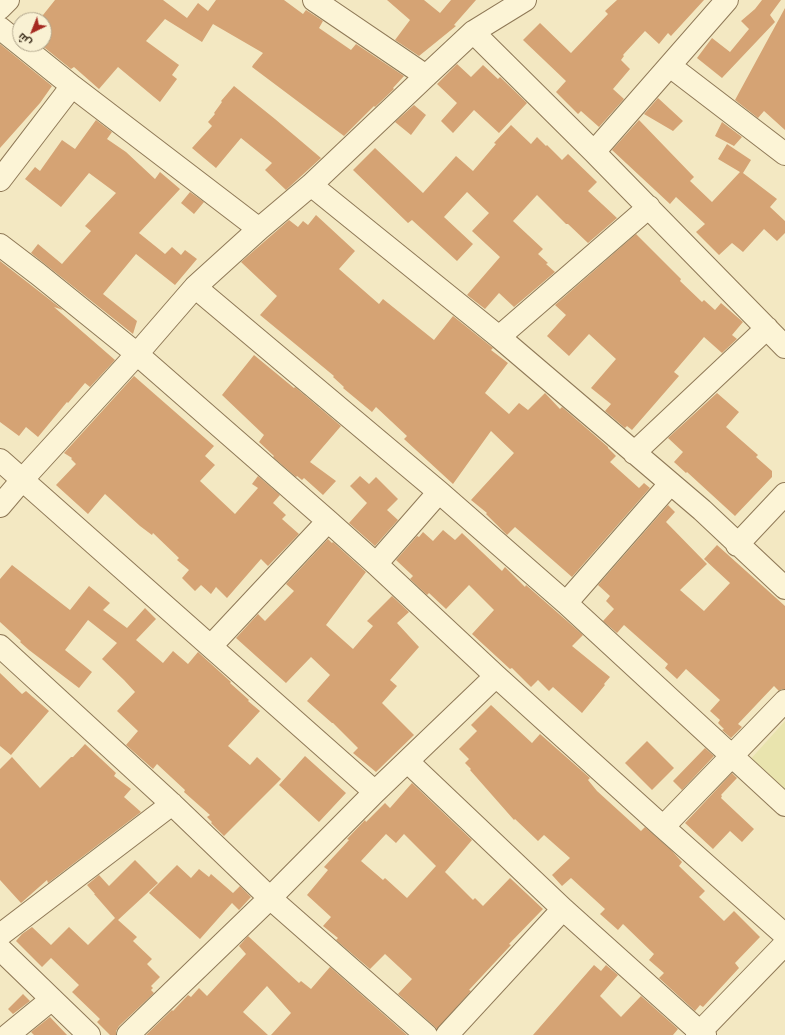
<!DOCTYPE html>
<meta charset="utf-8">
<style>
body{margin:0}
#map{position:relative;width:785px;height:1035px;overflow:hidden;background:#f3e8c2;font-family:"Crimson Pro",Cairo,serif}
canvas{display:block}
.north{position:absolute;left:12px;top:12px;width:40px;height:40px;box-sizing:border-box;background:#f9f1d3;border:1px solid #aea38a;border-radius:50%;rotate:223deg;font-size:11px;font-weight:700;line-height:16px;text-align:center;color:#3d2f1d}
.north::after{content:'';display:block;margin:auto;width:14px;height:18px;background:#a52920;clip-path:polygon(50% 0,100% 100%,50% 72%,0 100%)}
</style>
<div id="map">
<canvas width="785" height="1035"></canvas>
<div class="north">ش</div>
</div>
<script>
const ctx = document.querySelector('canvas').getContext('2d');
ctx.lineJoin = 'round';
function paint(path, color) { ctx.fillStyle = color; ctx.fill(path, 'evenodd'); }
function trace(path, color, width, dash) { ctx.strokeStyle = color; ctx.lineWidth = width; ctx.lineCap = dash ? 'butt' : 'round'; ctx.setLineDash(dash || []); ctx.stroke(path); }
paint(new Path2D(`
 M 785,721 L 785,795 L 748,762 Z`), '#e9e4ae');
paint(new Path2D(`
 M 55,0 L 163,0 L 187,18 L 198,3 L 208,11 L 216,0 L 284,0 L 303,14 L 306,10 L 323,21 L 319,28 L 351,50 L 356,44 L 404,76 L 393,88 L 394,89 L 375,107 L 374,106 L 344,136 L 252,67 L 253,65 L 263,53 L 213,24 L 202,42 L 165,19 L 146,41 L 179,65 L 172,75 L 177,79 L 160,102 L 118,67 L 99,89 L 74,67 L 71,69 L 40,44 L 44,44 L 44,20 L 39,20 Z
 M 387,0 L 424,0 L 440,13 L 451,0 L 476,0 L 454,25 L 456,26 L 419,56 L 395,40 L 410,20 Z
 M 617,0 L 704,0 L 671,36 L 668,33 L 659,44 L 645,31 L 623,55 L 624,56 L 621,60 L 630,69 L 613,89 L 624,99 L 599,127 L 581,111 L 578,114 L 556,92 L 566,81 L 523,40 L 540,23 L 571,53 L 608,14 L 605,11 Z
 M 762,0 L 781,0 L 770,15 L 775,22 L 722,78 L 697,58 L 712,38 L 730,52 L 749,29 L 741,21 L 755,9 Z
 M 785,8 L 785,130 L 764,111 L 758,118 L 735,100 Z
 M 0,44 L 52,86 L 40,103 L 0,148 Z
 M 457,64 L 471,77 L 483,65 L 498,79 L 500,77 L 527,103 L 499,133 L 474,110 L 453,133 L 441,121 L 457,103 L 437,84 Z
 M 234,86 L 275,119 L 321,158 L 286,190 L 265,170 L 272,163 L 241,138 L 216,168 L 192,148 L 212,126 L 208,122 L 215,114 L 214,113 L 222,102 L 221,101 Z
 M 658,98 L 683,121 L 673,131 L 644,114 Z
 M 414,105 L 426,115 L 411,135 L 395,122 Z
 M 96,120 L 112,132 L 107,139 L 126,152 L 155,179 L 160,172 L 180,189 L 139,233 L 165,254 L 172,247 L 181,255 L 185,250 L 197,259 L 175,285 L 136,254 L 103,294 L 137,321 L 133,334 L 31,253 L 38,244 L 62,264 L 91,231 L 85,226 L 116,193 L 89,173 L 61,207 L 25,179 L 35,167 L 40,171 L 62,140 L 75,149 Z
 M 639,120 L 694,177 L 690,181 L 712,202 L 740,172 L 718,159 L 727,144 L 751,160 L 743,173 L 777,199 L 770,207 L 785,221 L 785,233 L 777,241 L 764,229 L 743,252 L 732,243 L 719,255 L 696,232 L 705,224 L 676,197 L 670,204 L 612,150 Z
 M 722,122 L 742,137 L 734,146 L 715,136 Z
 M 511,125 L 531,144 L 537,137 L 546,146 L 547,145 L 562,160 L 568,154 L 597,182 L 588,191 L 617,218 L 588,243 L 568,224 L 566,224 L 537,195 L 513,221 L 543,249 L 538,254 L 548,263 L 546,264 L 555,272 L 514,307 L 499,293 L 485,309 L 467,295 L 500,257 L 472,231 L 489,213 L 467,192 L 444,217 L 473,244 L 457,261 L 412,220 L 408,223 L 353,170 L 375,148 L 423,193 L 456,156 L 473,171 L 496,144 L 494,143 Z
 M 190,192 L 204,202 L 194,214 L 181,203 Z
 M 316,215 L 355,251 L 339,269 L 379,304 L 383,299 L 434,340 L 453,316 L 493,348 L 491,350 L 508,363 L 485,393 L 509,414 L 519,403 L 528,410 L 545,393 L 560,409 L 562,407 L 608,447 L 608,448 L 616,456 L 610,462 L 639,488 L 644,483 L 650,488 L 572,577 L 515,527 L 507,535 L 486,514 L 487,513 L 471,500 L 514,453 L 491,431 L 453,484 L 404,439 L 407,436 L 376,407 L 372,412 L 343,388 L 344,387 L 333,377 L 334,376 L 260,315 L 277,296 L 241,262 L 289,220 L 298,227 L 303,221 L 308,225 Z
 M 636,234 L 681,279 L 680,281 L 702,302 L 704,300 L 715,310 L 721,303 L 743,322 L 732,335 L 737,339 L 722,353 L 704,337 L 674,372 L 679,376 L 632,430 L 627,426 L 625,428 L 605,411 L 611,404 L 591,388 L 616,359 L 589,334 L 569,356 L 547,336 L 566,315 L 555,305 Z
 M 0,261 L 63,310 L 54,307 L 115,360 L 90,387 L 85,383 L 68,403 L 67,402 L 38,437 L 26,427 L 19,436 L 0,422 Z
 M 254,355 L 294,388 L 295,387 L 341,426 L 310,462 L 336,481 L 323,495 L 304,478 L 302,480 L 297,476 L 296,477 L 273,457 L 274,456 L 259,442 L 264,435 L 222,395 Z
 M 134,376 L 214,446 L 205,456 L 215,465 L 200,481 L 235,514 L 258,488 L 252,484 L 258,476 L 280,495 L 273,503 L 286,515 L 282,519 L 299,534 L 268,566 L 261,559 L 227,598 L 216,587 L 211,594 L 201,585 L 195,591 L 182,578 L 189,570 L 177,560 L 179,558 L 153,533 L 152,535 L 140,526 L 105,494 L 88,514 L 56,485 L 76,464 L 71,459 L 72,458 L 64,453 Z
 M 717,393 L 739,412 L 726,427 L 758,455 L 756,457 L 772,471 L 772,477 L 735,516 L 687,472 L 686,473 L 674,462 L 683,452 L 668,438 Z
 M 360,476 L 369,484 L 376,477 L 398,499 L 387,510 L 398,520 L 375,546 L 349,523 L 367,503 L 350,486 Z
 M 668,505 L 675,512 L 666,522 L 707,564 L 680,590 L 704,611 L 730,583 L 704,559 L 717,545 L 785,606 L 785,689 L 782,689 L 779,691 L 774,686 L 738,724 L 742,727 L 731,738 L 722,730 L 724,729 L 718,723 L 720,720 L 710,711 L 720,700 L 686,669 L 677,679 L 665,668 L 668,664 L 624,625 L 617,633 L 603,621 L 614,609 L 606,601 L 610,596 L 598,585 Z
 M 443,530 L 455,540 L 462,533 L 502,571 L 505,567 L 525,587 L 526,585 L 583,635 L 572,646 L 610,677 L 604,684 L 605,685 L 582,713 L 553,687 L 549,691 L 538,680 L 531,687 L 512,668 L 510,669 L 472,634 L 494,610 L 469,585 L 446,609 L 429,593 L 427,595 L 410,579 L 413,576 L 396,560 L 417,536 L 419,537 L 423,532 L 433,541 Z
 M 328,539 L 332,543 L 333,542 L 366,572 L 326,625 L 353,649 L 373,626 L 367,621 L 392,596 L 409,612 L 397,623 L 419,647 L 390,680 L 397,686 L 382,703 L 414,735 L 376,772 L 353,753 L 358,748 L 333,723 L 332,723 L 307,701 L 330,675 L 311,657 L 286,683 L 236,638 L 258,614 L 265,621 L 294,591 L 286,584 Z
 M 12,565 L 70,610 L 89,586 L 110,603 L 103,610 L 127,628 L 145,608 L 156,619 L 136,640 L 163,663 L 173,651 L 188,664 L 198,652 L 231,682 L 230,683 L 249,700 L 248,701 L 260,711 L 228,746 L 250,765 L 257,757 L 281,779 L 224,836 L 211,823 L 212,822 L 207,817 L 210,815 L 184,792 L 185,790 L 157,764 L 153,769 L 126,745 L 138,731 L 117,711 L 135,692 L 124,680 L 102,659 L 117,643 L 88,620 L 65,650 L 92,672 L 79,688 L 29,650 L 20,642 L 21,641 L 0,622 L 0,579 Z
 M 0,673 L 22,694 L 26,691 L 49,711 L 11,755 L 0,746 Z
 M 491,705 L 532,743 L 540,734 L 590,778 L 588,780 L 597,791 L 641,831 L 645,827 L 672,851 L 682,862 L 679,866 L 705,891 L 699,897 L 724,921 L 734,911 L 760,937 L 735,963 L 739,968 L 703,1007 L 700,1005 L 695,1011 L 659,978 L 664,973 L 649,960 L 654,954 L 623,924 L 618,930 L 600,914 L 605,909 L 571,878 L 562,886 L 552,875 L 570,858 L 544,835 L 538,841 L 515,819 L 514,820 L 470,770 L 471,769 L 465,763 L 469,759 L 459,749 L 477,731 L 471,725 Z
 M 647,741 L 674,768 L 652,790 L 625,763 Z
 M 85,744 L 116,773 L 114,776 L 131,789 L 124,797 L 141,812 L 48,883 L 47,880 L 21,903 L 0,880 L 0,769 L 12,757 L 40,788 L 71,757 L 73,757 Z
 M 705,748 L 714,756 L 682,790 L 673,781 Z
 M 305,756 L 346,793 L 319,822 L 279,785 Z
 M 732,773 L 737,778 L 721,795 L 722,796 L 721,798 L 754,829 L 742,842 L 730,831 L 713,849 L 685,823 Z
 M 412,783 L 472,840 L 445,872 L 473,900 L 475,898 L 483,906 L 510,878 L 543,909 L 509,944 L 511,945 L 469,990 L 471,991 L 437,1029 L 434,1026 L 398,994 L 412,979 L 385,954 L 370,969 L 336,940 L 338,938 L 323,926 L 331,917 L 307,895 L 328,870 L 324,867 L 349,840 L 347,839 L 365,820 L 366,822 L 385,803 L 390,808 ZM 386,834 L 396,843 L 404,834 L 436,866 L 407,898 L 385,878 L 383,880 L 361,861 Z
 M 135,860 L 158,883 L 118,920 L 137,937 L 133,941 L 152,959 L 147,964 L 160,977 L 151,986 L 153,988 L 151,990 L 154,993 L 119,1026 L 116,1031 L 116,1035 L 110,1035 L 97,1022 L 100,1019 L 72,992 L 79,985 L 51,958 L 42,967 L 16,941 L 22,934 L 32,927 L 51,945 L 69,927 L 88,945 L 115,918 L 94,894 L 95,894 L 87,885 L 99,875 L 109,886 Z
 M 177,865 L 191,878 L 199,869 L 209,877 L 211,874 L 233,893 L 240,886 L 251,897 L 239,910 L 232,903 L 200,939 L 149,893 Z
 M 248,936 L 299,983 L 301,981 L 311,989 L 330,967 L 407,1035 L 271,1035 L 291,1013 L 267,986 L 243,1012 L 268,1035 L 146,1035 L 172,1010 L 173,1011 L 188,995 L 191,997 L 199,988 L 207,996 L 246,954 L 239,946 Z
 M 594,965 L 601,971 L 606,965 L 618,975 L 600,996 L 621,1017 L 641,996 L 678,1029 L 673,1035 L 533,1035 Z
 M 23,994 L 30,1001 L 13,1014 L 8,1009 Z
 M 50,1017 L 67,1035 L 34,1035 L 31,1032 Z`), '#d5a374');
const minor = new Path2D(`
 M 314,0 L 426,76
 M 0,8 L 8,0
 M 0,28 L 72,86 L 259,229
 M 473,32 L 594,152 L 785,347
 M 670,66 L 785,154
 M 594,152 L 727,0
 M 0,180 L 72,86
 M 311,185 L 499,337 L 702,510 L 785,588
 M 0,245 L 38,274 L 137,354 L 328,521 L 376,564 L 496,676 L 663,827 L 785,935
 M 195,287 L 439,492 L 566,603 L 785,805
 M 499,337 L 649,207
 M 634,453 L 767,328
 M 0,460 L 375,792
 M 0,506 L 22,480 L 137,354 L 195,287 L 259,229 L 311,185 L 426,76 L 473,32 L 525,0
 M 737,545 L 785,494
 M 376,564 L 439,492
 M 566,603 L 670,484
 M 0,646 L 172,804 L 270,898 L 426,1035
 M 211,646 L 328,521
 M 408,762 L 563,909 L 700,1032 L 705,1035
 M 663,827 L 785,701
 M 0,935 L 172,804
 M 0,949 L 89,1035
 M 8,1035 L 52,999
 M 128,1035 L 270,898 L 375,792 L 496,676
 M 447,1035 L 563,909
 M 697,1035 L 785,944`);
trace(minor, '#8f7957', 24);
trace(minor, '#fcf4d6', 22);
</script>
